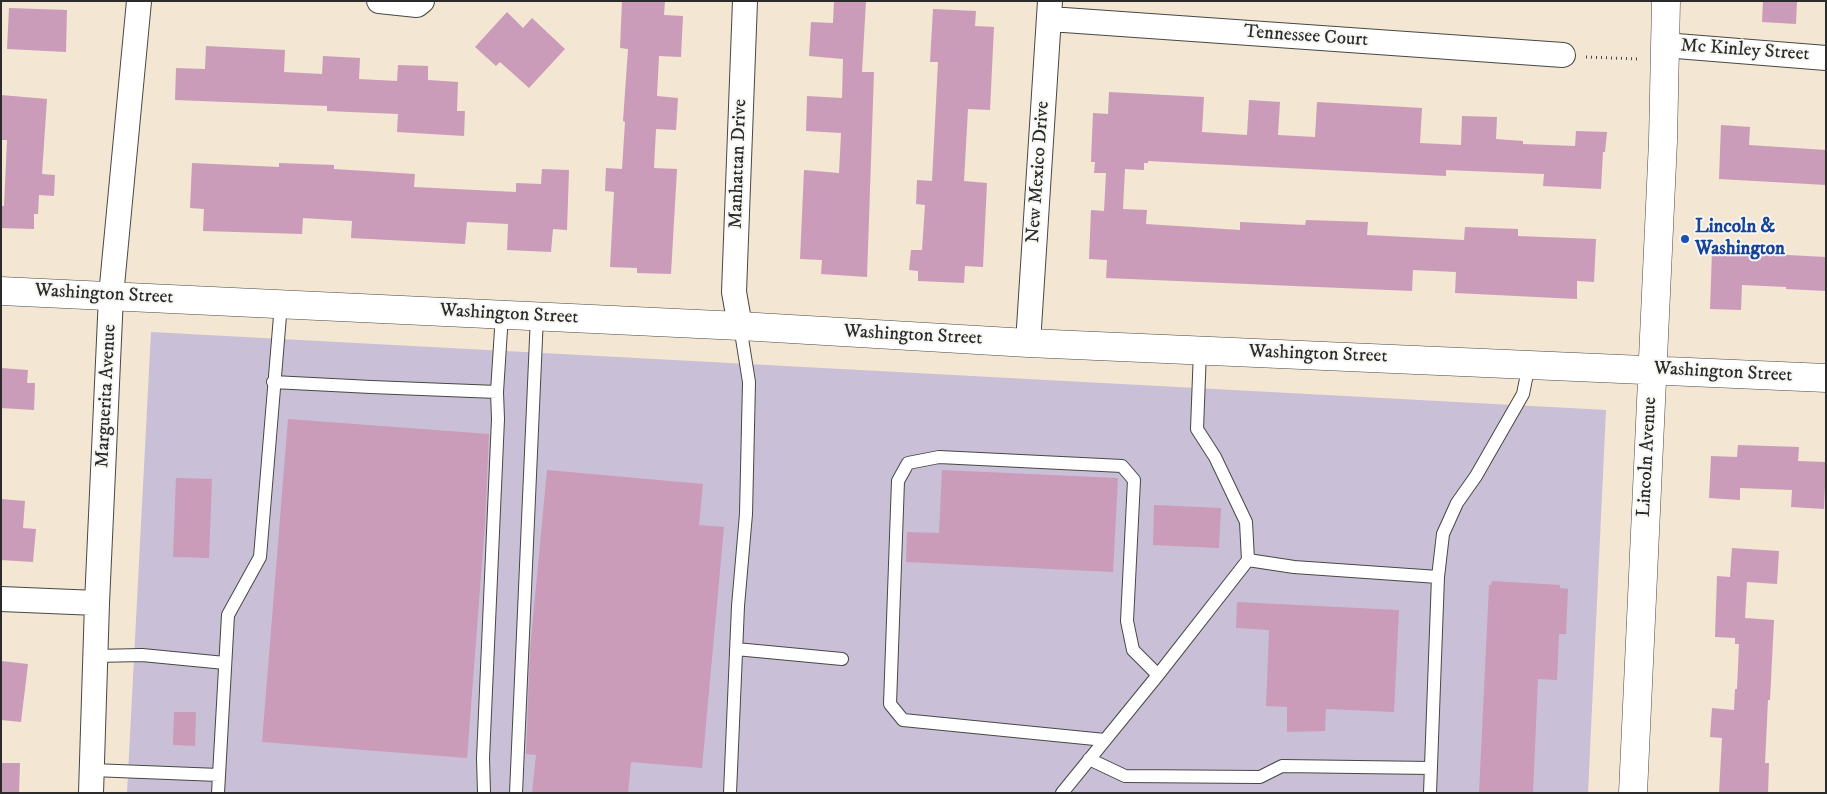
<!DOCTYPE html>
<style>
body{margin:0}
#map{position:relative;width:1827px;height:794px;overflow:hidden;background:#f3e6d2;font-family:"IM FELL DW Pica",serif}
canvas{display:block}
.frame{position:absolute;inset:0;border:2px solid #2b2b2b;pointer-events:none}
</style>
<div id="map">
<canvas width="1827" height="794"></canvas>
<div class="frame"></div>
</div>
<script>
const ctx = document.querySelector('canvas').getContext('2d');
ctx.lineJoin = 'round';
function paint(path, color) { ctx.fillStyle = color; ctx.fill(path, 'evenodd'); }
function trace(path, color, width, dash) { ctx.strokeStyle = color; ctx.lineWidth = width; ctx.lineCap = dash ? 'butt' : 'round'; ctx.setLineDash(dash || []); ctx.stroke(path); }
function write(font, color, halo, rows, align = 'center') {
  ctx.font = font + ' "IM FELL DW Pica",serif'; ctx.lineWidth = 4; ctx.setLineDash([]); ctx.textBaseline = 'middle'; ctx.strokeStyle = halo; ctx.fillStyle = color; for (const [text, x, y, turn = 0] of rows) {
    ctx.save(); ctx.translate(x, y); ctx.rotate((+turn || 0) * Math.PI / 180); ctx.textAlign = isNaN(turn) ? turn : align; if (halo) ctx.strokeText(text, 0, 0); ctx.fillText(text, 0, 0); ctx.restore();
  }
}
paint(new Path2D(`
 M 151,332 L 1606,410 L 1588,793 L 127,793 Z`), '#c9bfd7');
paint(new Path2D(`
 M 622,1 L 665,1 L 664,15 L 683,16 L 681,57 L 659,56 L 657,96 L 678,98 L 676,130 L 656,129 L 654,168 L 677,169 L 671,274 L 637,273 L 637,268 L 610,267 L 614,192 L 605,191 L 606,168 L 622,169 L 625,122 L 623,121 L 628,49 L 620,48 Z
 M 834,1 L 866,1 L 862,72 L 874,72 L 867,277 L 821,274 L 822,260 L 800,259 L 804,170 L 839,173 L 841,133 L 806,131 L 807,96 L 842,98 L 843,59 L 809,56 L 811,22 L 833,23 Z
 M 1763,1 L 1797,1 L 1796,24 L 1762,22 Z
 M 9,8 L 67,10 L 66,52 L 7,49 Z
 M 933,9 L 976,11 L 975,26 L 994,27 L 990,110 L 968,109 L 964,181 L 987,183 L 983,267 L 965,266 L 964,283 L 918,281 L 918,271 L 909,270 L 911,250 L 922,250 L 925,205 L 916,204 L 917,180 L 932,181 L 938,62 L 930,62 Z
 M 507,12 L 523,28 L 532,18 L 565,49 L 529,88 L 500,62 L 496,66 L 475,47 Z
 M 206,46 L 285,50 L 284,72 L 322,74 L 323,56 L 360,58 L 359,79 L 397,81 L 398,65 L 428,66 L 428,80 L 458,82 L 457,111 L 465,111 L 464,136 L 397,132 L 398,114 L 327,111 L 327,106 L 175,100 L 176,68 L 205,69 Z
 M 1109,92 L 1204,97 L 1202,132 L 1247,135 L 1249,100 L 1280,102 L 1278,135 L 1315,137 L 1317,102 L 1422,108 L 1420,143 L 1461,145 L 1462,116 L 1497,117 L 1496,139 L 1523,141 L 1523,144 L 1575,146 L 1576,131 L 1607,132 L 1605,152 L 1603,152 L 1601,189 L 1543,186 L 1544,174 L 1446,170 L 1446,176 L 1148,161 L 1148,163 L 1144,163 L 1144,170 L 1125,169 L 1123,209 L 1147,210 L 1146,224 L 1240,230 L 1240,222 L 1305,225 L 1306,220 L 1368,222 L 1367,235 L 1464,240 L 1465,227 L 1518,229 L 1518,236 L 1596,239 L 1594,282 L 1577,281 L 1577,299 L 1455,293 L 1456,272 L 1413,270 L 1412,291 L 1106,278 L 1107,260 L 1089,259 L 1091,210 L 1104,211 L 1106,173 L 1094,173 L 1095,162 L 1091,162 L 1093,113 L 1108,114 Z
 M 1,95 L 47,99 L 42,174 L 55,175 L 54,196 L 39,195 L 38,214 L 34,214 L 34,229 L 1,228 L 1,206 L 4,206 L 7,140 L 1,140 Z
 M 1721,125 L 1750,127 L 1749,145 L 1826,150 L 1826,185 L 1719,179 Z
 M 192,163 L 279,167 L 279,163 L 334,165 L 334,169 L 415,174 L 414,187 L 516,192 L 516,183 L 541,184 L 542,169 L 569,170 L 567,230 L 553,229 L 551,252 L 507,250 L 508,224 L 467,222 L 465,244 L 351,238 L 352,221 L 303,218 L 302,234 L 203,231 L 204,209 L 190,208 Z
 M 1712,251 L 1826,257 L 1826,291 L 1786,289 L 1786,287 L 1742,285 L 1741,310 L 1710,309 Z
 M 1,368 L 28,370 L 27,383 L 35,383 L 34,410 L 1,408 Z
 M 288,419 L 489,434 L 485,524 L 467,758 L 262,742 Z
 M 1738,445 L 1799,447 L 1798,461 L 1826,462 L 1824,509 L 1791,507 L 1792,490 L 1740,488 L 1740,500 L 1709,498 L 1711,456 L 1737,457 Z
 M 547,470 L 703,484 L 699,525 L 724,527 L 702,768 L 631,762 L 628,793 L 532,793 L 536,755 L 526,754 L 530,650 Z
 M 942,470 L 1118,478 L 1113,572 L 906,562 L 907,532 L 939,533 Z
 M 176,478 L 212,479 L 209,558 L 173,557 Z
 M 1,499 L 25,501 L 23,528 L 36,529 L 33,562 L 1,560 Z
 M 1154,505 L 1221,508 L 1219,548 L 1153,545 Z
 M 1732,548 L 1779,551 L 1777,584 L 1747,582 L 1745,618 L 1774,620 L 1770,700 L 1768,700 L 1765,763 L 1769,763 L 1768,793 L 1719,793 L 1722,738 L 1710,737 L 1712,708 L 1734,710 L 1735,689 L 1737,689 L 1739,644 L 1735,644 L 1735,638 L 1715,637 L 1717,576 L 1730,577 Z
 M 1492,581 L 1560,585 L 1560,588 L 1568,589 L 1566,634 L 1559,634 L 1557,680 L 1538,679 L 1533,793 L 1479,793 L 1489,585 L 1491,585 Z
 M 1237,602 L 1399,610 L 1394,712 L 1326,709 L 1325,731 L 1287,732 L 1287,707 L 1266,706 L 1269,630 L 1236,628 Z
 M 1,661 L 28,664 L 21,722 L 1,720 Z
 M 174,712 L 196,712 L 195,746 L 173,745 Z
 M 1,763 L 20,763 L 19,793 L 1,793 Z`), '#ca9cb9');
const service = new Path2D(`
 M 273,382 L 371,387 L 497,392
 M 1248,560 L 1294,567 L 1438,577
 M 736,649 L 842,659
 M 95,656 L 142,655 L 225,663
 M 1105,740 L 903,720 L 890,704 L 898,481 L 908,463 L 939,457 L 1122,466 L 1134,480 L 1127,621 L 1133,650 L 1158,675
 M 1089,759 L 1125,776 L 1260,777 L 1282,766 L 1431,768
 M 92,770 L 219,775
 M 218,793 L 228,615 L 260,557 L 281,304
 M 484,793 L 483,758 L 498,419 L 497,392 L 502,314
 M 516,793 L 537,316
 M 730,793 L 738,606 L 746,514 L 749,382 L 740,326
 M 1062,793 L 1158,675 L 1248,560 L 1246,522 L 1215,457 L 1197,429 L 1200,350
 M 1430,793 L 1438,577 L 1443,534 L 1457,503 L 1476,476 L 1523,394 L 1529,364`);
const minor = new Path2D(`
 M 379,1 L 417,5 L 422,1
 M 1050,19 L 1563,55
 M 1664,45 L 1826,58
 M 740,326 L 734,292 L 745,1
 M 1028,343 L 1050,1
 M 1,599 L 97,603
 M 91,793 L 97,603 L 111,296 L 139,1`);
const tertiary = new Path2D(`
 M 1,291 L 740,326 L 1028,343 L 1826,378
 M 1633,793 L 1663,141 L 1666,1`);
trace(service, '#494744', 14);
trace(minor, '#494744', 26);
trace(tertiary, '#494744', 29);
trace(new Path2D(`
 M 1586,57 L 1639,59`), '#494744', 3, [1, 4]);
trace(service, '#fff', 12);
trace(minor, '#fff', 24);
trace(tertiary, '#fff', 28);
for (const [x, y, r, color] of [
 [1685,239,5,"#1a4fb4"]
]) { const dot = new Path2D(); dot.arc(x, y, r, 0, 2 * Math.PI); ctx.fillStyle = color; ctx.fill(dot); trace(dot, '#f6f6f2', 2); }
write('19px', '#2b2b2b', '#f6f6f2', [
 ["Tennessee Court",1306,37,4],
 ["Mc Kinley Street",1745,51,4],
 ["Manhattan Drive",739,164,-88],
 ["New Mexico Drive",1039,172,-86],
 ["Washington Street",104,295,3],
 ["Washington Street",509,315,3],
 ["Washington Street",913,336,3],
 ["Washington Street",1318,355,2],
 ["Washington Street",1723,373,3],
 ["Marguerita Avenue",107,396,-87],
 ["Lincoln Avenue",1648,457,-87]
]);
write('bold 19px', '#164399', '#f6f6f2', [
 ["Lincoln &",1695,228],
 ["Washington",1695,250]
], 'left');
</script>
